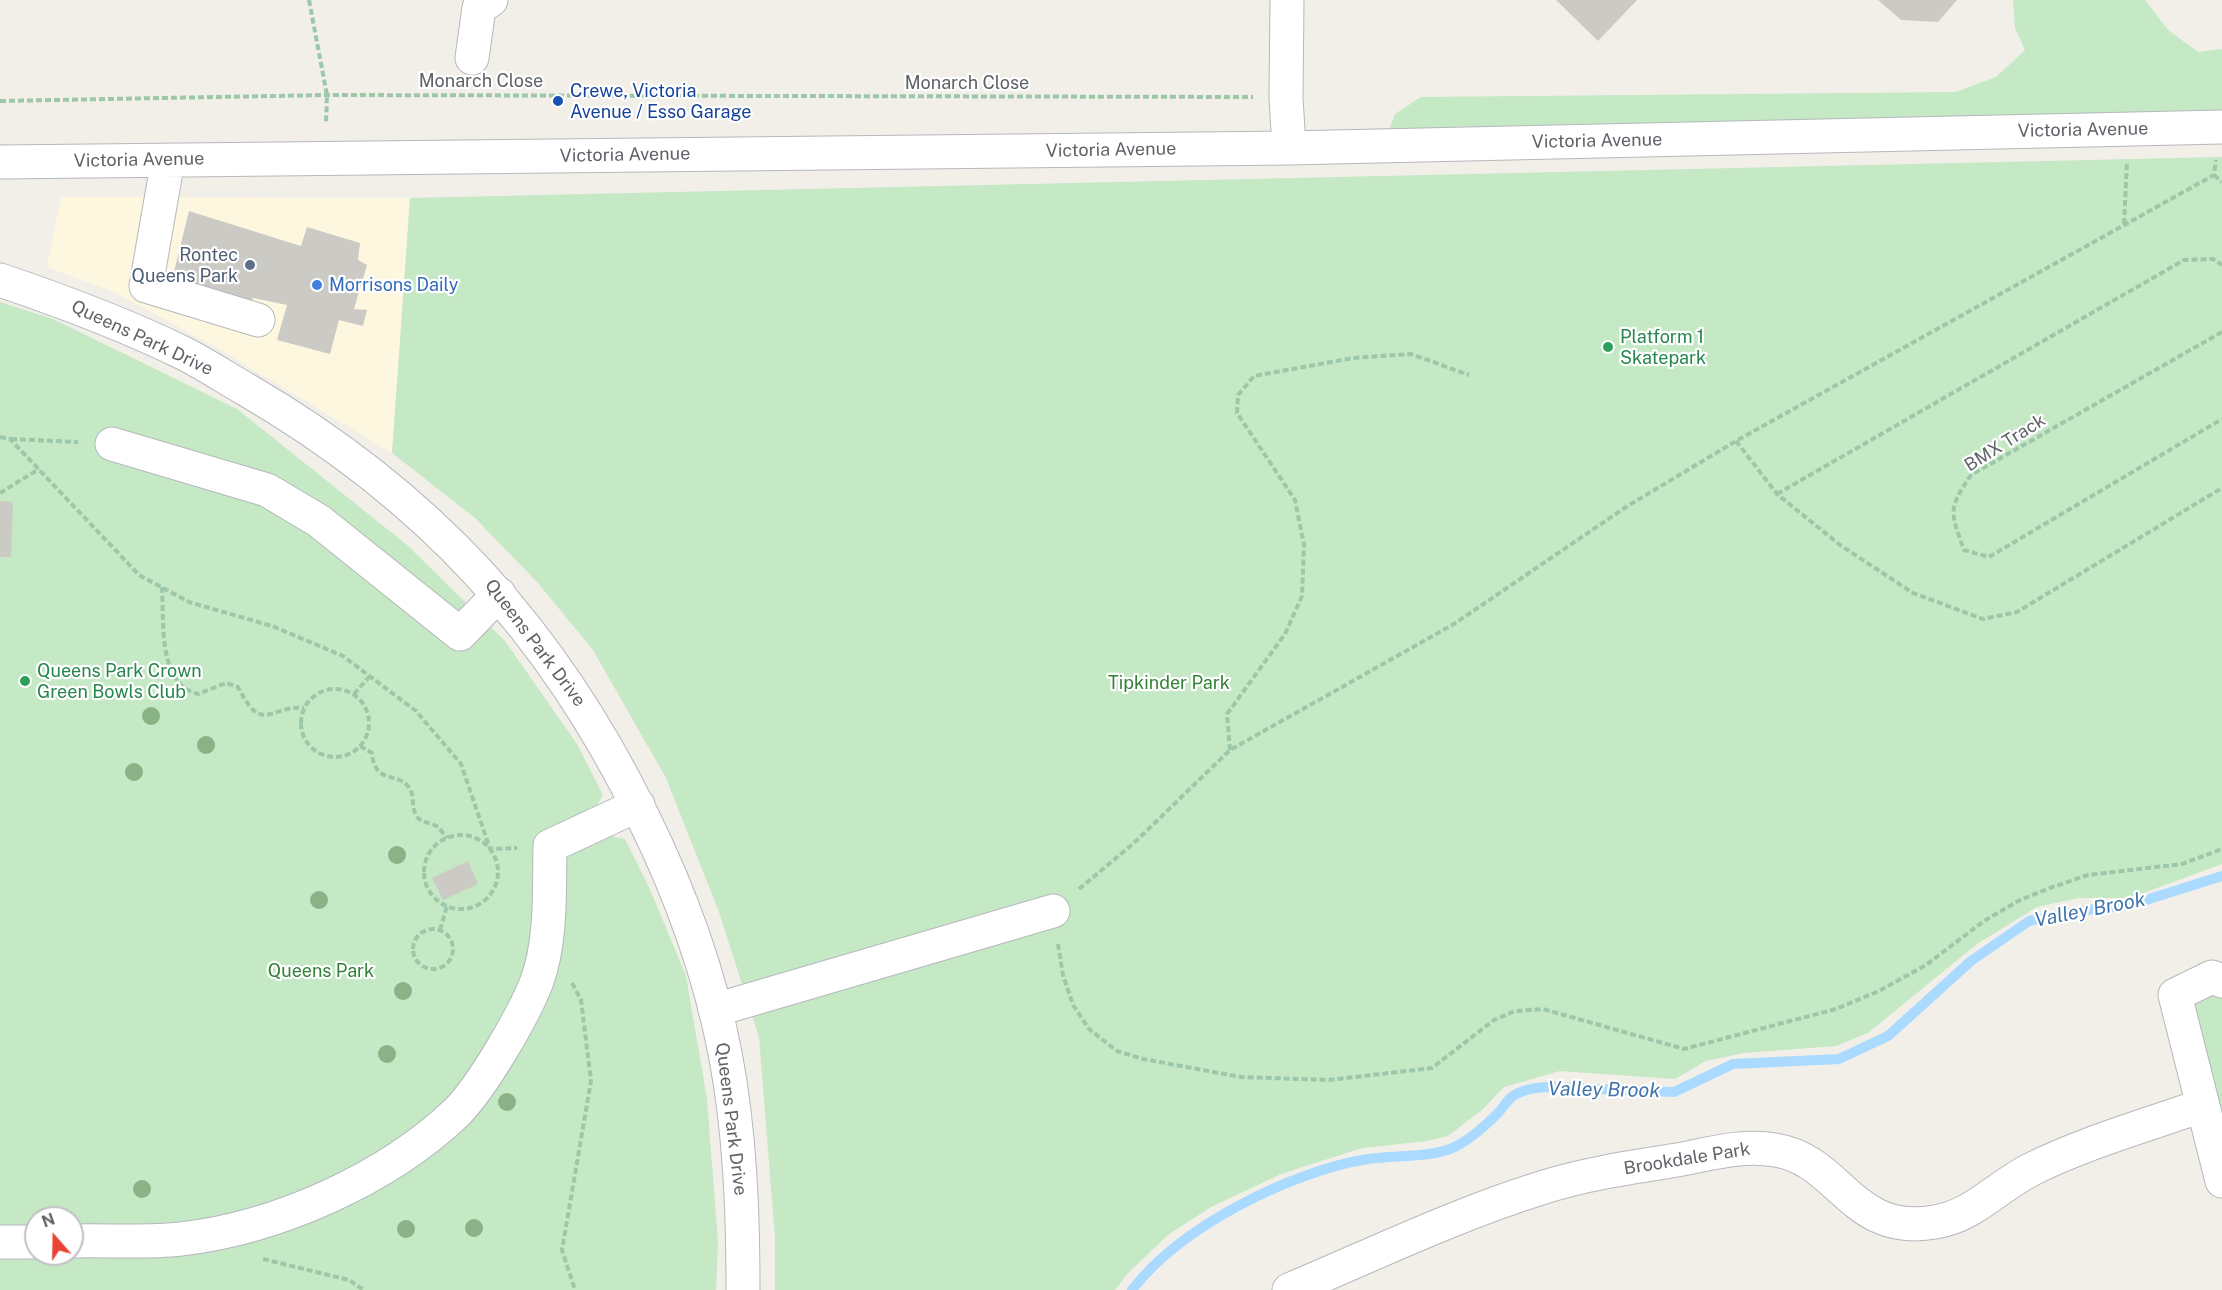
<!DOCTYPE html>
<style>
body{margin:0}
#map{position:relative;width:2222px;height:1290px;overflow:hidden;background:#f1efe8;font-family:"Public Sans",sans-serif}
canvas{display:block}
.north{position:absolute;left:24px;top:1206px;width:60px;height:60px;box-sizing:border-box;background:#fff;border:2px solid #bfc1c3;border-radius:50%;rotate:340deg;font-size:16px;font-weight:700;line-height:24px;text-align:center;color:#5f6368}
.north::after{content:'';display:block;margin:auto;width:21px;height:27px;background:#ea4335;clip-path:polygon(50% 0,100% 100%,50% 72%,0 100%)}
</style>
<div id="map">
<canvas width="2222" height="1290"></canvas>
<div class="north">N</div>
</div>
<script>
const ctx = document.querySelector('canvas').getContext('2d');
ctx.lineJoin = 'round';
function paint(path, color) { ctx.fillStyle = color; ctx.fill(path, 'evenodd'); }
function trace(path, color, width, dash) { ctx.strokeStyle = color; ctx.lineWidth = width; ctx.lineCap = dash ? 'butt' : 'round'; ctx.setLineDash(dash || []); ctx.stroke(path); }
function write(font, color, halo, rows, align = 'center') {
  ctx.font = font + ' "Public Sans",sans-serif'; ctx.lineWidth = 4.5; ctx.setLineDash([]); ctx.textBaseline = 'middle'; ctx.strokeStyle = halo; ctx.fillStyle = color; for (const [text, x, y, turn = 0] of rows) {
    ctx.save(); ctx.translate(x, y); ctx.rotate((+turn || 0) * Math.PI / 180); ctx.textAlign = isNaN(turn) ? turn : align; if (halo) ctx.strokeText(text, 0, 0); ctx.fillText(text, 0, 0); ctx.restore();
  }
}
paint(new Path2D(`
 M 61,197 L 410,198 L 392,453 L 216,347 L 114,292 L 47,267 Z`), '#fef7e0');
paint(new Path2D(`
 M 2013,0 L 2145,0 L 2168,30 L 2198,52 L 2222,49 L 2222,112 L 1389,130 L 1395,114 L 1421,97 L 1956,92 L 1996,77 L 2025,50 L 2015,28 Z
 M 2222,157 L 2222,864 L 2130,898 L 2078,898 L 2037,907 L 1977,944 L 1868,1033 L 1836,1046 L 1744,1053 L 1706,1061 L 1675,1079 L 1560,1071 L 1504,1087 L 1483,1109 L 1448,1136 L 1427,1141 L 1362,1148 L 1281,1174 L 1211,1207 L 1169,1234 L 1127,1274 L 1115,1290 L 775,1290 L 775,1238 L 759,1037 L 719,912 L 666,778 L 593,650 L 538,583 L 475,518 L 392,453 L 410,198 Z
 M 0,302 L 53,319 L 237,409 L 407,545 L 505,641 L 577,744 L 603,795 L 598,804 L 611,836 L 625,839 L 649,887 L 686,976 L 707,1099 L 718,1242 L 716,1290 L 0,1290 ZM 36,1218 L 72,1218 L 72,1254 L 36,1254 Z
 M 2222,964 L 2222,1170 L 2175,995 Z`), '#c5e8c5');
trace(new Path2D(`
 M 1132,1290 C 1180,1227 1291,1171 1368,1159 C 1395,1155 1425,1158 1450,1149 C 1466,1143 1486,1125 1498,1113 C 1503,1108 1507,1100 1513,1096 C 1523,1089 1536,1088 1548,1087 L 1674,1092 L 1733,1064 L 1839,1059 L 1888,1036 L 1971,961 L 2029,921 L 2086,910 L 2130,905 L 2222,876`), '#aadaff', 10);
paint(new Path2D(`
 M 1556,0 L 1637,0 L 1598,41 Z
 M 1878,0 L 1957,0 L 1938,22 L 1901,20 Z
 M 189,211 L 301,246 L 307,227 L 360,243 L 358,260 L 367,265 L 354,309 L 367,310 L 363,326 L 339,320 L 330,354 L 277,340 L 287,305 L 253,298 L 245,319 L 168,296 Z
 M 0,501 L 13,502 L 11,557 L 0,557 Z
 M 468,861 L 478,884 L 443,900 L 432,878 Z`), '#cccac5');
const minor = new Path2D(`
 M 1287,0 L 1286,97 L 1289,148
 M 472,58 L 479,8 L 491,0
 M 168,160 L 146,286 L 258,320
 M 0,162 L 1289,148 L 2222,127
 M 0,280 C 62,301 124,324 183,353 C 205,364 226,378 247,390 C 427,495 552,630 643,817 C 680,892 709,970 725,1053 C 740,1131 743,1211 743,1290
 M 112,444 L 267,490 L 319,521 L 460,634 L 499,594
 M 2222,981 L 2212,977 L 2175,995 L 2222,1181
 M 715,1010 L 1053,911
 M 72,1241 C 108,1240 145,1243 181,1239 C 277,1228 387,1179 457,1112 C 482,1087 524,1015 537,981 C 552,939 549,890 550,846 L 638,805
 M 0,1242 L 36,1242
 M 1289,1290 C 1372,1255 1455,1215 1541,1188 C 1585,1174 1632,1167 1677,1160 C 1709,1154 1743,1144 1775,1150 C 1841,1160 1851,1237 1935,1222 C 1973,1216 1997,1187 2030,1170 C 2084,1143 2144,1126 2201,1106`);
trace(minor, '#b5b8bc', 35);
trace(new Path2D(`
 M 309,0 L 327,95 L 326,124
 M 0,101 L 327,95 L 1253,97
 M 2214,175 L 2222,182
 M 2124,224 L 2127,162
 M 2222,332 L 1971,475 C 1948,509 1950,511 1964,550 L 1989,557 L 2222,419
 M 0,437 L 10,439 L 139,575 L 189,602 L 272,626 L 343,656 L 416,711 L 461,764 L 490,849 L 517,848
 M 11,439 L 78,442
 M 1736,441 L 1777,494 L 1840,545 L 1913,593 L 1983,619 L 2017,612 L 2222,488
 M 0,493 L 39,469
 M 1777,494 L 2184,260 L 2213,259 L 2222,265
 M 162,587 C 164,617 159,661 181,685 C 185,690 192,692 198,694 L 226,683 L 238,687 C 263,736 269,705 304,708
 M301 723a34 34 0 1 1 68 0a34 34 0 1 1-68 0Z
 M 354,694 L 370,676
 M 360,746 L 372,753 C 375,786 398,770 410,789 C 415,798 411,809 417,817 C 423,824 431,822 438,827 C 441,830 444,835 447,838
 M 1230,750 L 1227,714 L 1285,634 L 1302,596 L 1304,545 L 1295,500 L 1237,413 L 1238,395 L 1254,376 L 1353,358 L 1411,354 L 1469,375
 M424 872a37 37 0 1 1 74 0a37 37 0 1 1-74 0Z
 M 1079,889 L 1134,843 L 1230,750 L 1454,624 L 1626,507 L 1736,441 L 2214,175 L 2216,160
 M413 949a20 20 0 1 1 40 0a20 20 0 1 1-40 0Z
 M 440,930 L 447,906
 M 1058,944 L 1063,975 L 1073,1005 L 1089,1029 L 1117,1051 L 1143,1059 L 1241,1077 L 1329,1080 L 1432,1068 L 1494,1020 L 1515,1011 L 1543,1009 L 1684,1049 L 1836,1009 L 1879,991 L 1926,965 L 1984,921 L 2020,900 L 2050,888 L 2088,875 L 2182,864 L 2222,849
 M 572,983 L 581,1000 L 591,1081 L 562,1250 L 575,1290
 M 263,1259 L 349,1280 L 364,1290`), '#9cc7a9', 4, [6, 3]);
trace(minor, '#fff', 33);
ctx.fillStyle = '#89b387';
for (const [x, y] of [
 [151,716],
 [206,745],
 [134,772],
 [397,855],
 [319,900],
 [403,991],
 [387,1054],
 [507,1102],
 [142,1189],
 [474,1228],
 [406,1229]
]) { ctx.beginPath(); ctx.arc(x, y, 9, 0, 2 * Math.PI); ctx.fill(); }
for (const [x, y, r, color] of [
 [558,101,6,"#1a4fb4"],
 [250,265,6,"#5c6f8a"],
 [317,285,6,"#3f7fe0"],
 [1608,347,6,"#2e9e5b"],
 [25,681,6,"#2e9e5b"]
]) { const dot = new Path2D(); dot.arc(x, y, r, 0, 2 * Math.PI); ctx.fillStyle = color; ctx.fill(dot); trace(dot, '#fff', 2); }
write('18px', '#5f6368', '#fff', [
 ["Monarch Close",481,81],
 ["Monarch Close",967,83],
 ["Victoria Avenue",2083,130,-1],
 ["Victoria Avenue",1597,141,-1],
 ["Victoria Avenue",1111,150,-1],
 ["Victoria Avenue",625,155,-1],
 ["Victoria Avenue",139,160,-1],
 ["Queens Park Drive",142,338,25],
 ["BMX Track",2005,443,-32],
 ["Queens Park Drive",535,643,53],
 ["Queens Park Drive",731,1119,83],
 ["Brookdale Park",1687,1159,-9]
]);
write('18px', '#164399', '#fff', [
 ["Crewe, Victoria",570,91],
 ["Avenue / Esso Garage",570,112]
], 'left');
write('18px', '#4e5e75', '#fff', [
 ["Rontec",238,255],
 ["Queens Park",238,276]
], 'right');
write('18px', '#366cbe', '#fff', [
 ["Morrisons Daily",329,285]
], 'left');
write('18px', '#27864d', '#fff', [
 ["Platform 1",1620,337],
 ["Skatepark",1620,358],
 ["Queens Park Crown",37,671],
 ["Green Bowls Club",37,692]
], 'left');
write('18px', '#348238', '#fff', [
 ["Tipkinder Park",1169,683],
 ["Queens Park",321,971]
]);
write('italic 20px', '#4174aa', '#fff', [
 ["Valley Brook",2090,910,-11],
 ["Valley Brook",1604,1090,1]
]);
</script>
